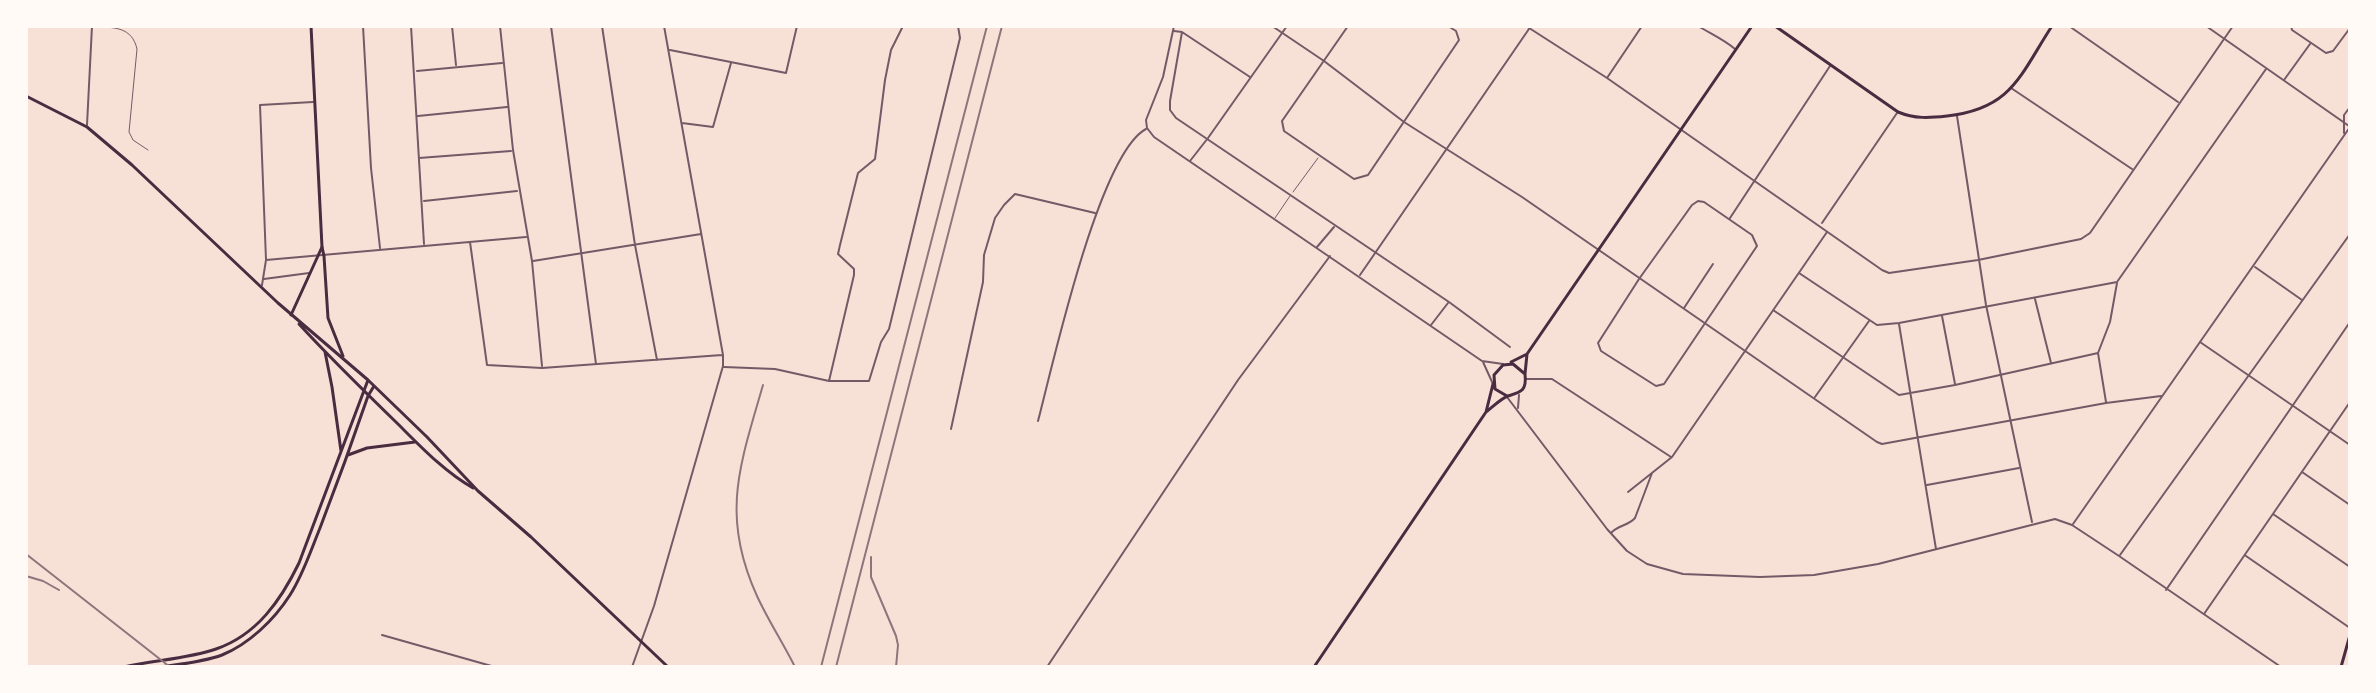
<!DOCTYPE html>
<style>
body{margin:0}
#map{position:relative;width:2376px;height:693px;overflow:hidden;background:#f7e1d7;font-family:"PT Sans Narrow",sans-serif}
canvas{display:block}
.frame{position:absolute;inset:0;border:28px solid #fffaf5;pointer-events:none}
</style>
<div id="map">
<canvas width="2376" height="693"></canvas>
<div class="frame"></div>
</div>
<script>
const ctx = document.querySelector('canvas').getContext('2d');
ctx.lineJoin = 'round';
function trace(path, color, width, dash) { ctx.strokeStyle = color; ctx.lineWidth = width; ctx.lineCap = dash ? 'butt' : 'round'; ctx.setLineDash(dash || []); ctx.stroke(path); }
trace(new Path2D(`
 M 95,27 C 114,27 132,27 137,49 L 129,132 L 133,140 L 148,150
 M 1293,192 L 1318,158
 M 1275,218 L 1290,196`), '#755966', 1);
trace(new Path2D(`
 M 363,26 L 371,168 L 380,248
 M 411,26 L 424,244
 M 452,26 L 456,65
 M 500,26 L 513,150 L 532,261 L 542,366
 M 551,26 L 596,364
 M 602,26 L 635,245 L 657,360
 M 1272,26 L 1324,61 L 1404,122 L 1522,197 L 1877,442 L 1882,444 L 2106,403 L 2161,396
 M 1348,26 L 1282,121 L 1284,131 L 1354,179 L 1368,175 L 1459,40 L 1456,31 L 1448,26
 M 1526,26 L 1607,78 L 1882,270 L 1889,273 L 1978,260 L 2081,239 L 2090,233 L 2233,26
 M 1698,26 C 1711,34 1723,39 1735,49
 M 2069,26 L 2178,102
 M 2291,26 L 2292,30 L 2326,53 L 2333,51 L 2350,28
 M 1174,31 L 1182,32 L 1250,77
 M 1182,32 L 1170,101 L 1170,110 L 1176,118 L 1449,302 L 1510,347
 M 670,50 L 786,73 L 797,26
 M 417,71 L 502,63
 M 1607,78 L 1642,26
 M 2284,80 L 2310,44
 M 2011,88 L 2132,169
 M 418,116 L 507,107
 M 682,123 L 713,127 L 731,63
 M 419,158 L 511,151
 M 424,201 L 517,191
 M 1698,201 L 1704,202 L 1752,235 L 1757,246 L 1664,384 L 1656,386 L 1601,351 L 1598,343 L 1639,279 L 1692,205 Z
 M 1730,218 L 1830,66
 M 1822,223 L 1897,113
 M 470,242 L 487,365 L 542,368 L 722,355
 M 1317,247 L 1334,227
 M 266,260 L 526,237
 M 533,261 L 701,234
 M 2255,267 L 2302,300
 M 1799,273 L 1877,325 L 1899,323 L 2117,282 L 2266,69
 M 264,279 L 309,273
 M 262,285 L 266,260 L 260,105 L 313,102
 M 2035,299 L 2051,363
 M 1684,308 L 1713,264
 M 1773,310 L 1899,395 L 1955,385 L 2098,353
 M 1942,316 L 1955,384
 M 1899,324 L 1936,549
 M 1431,325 L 1448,303
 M 2200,342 L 2350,445
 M 724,367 L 775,369 L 829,381 L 854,275 L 854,269 L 838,254 L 840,245 L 858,173 L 875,159 L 885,80 L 891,50 L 903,26
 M 1526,379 L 1552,379 L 1671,457
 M 830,381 L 869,381 L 881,342 L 889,329 L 960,38 L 958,26
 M 1815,397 L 1869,321
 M 2106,402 L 2098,353 L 2110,322 L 2117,283
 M 1038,421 C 1053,364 1099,154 1146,129
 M 951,429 L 983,282 L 984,255 L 995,218 L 1004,205 L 1015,194 L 1095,213
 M 2302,472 L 2350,505
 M 1927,485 L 2019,468
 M 1628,492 L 1672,457 L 1827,232
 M 2273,514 L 2350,567
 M 1611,533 C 1618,525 1628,526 1635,518 L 1652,473
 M 2120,555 L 2350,234
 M 2246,556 L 2350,628
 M 2166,590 L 2350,322
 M 2204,614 L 2350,402
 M 382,635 L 495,667
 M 632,667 L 654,606 L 723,366 L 723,355 L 664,26
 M 1047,667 L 1238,380 L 1330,256`), '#755966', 2);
trace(new Path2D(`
 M 1174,26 L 1163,77 L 1146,120 L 1147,128 L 1154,137 L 1482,361 L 1503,364
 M 2206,26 L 2349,126
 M 1957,116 L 1986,305 L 2032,522
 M 87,125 L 92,26
 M 2344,133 L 2344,115 L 2350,107
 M 1190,161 L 1208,138 L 1287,26
 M 1360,275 L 1531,26
 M 1483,362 L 1493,384
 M 1507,397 L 1607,529 L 1627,551 L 1647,564 L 1683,574 L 1760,577 L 1814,575 L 1878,564 L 2055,519 L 2072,525 L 2119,556 L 2281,667
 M 1518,408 L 1519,395
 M 2073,524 L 2350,127`), '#755966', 2);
trace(new Path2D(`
 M 1775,26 L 1898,112 C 1915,119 1929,118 1947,116 C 2012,109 2020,75 2052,26
 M 291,315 L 322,247 L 311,26
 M 1511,362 L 1527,354 L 1752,26
 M 1525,374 L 1527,354
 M 1486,412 L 1493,384
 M 1314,667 L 1486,412 C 1493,407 1500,399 1508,396 C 1521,392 1527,391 1525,374 L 1513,364 L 1503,365 L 1494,375 L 1495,389 L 1507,396`), '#4a2c40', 3);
trace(new Path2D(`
 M 26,96 L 87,127 L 132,165 L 278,303 L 368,380 L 427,437 L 478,491 L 531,537 L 668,667
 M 322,247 L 324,256 L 328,318 L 343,356
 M 299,324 C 331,359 365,392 399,425 C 422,448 445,472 473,488
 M 325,352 L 332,387 L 341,451
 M 348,455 L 367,448 L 415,442
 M 124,667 C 154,660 187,659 216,649 C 257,635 281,600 299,563 L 368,380
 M 161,667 C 181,664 203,662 222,655 C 249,644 274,620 290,595 C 303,575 311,550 320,528 C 337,484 353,440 368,396 L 374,386
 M 2341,667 L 2350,635`), '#4a2c40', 3);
trace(new Path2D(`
 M 763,385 C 740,465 720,515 757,596 C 768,620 783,643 795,667
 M 26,554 L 170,667
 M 871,557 L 871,577 L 896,636 L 898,645 L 896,667
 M 26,576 L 43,581 L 59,590
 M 821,667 L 987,26
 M 836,667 L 1002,26`), '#8f747c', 2);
</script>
